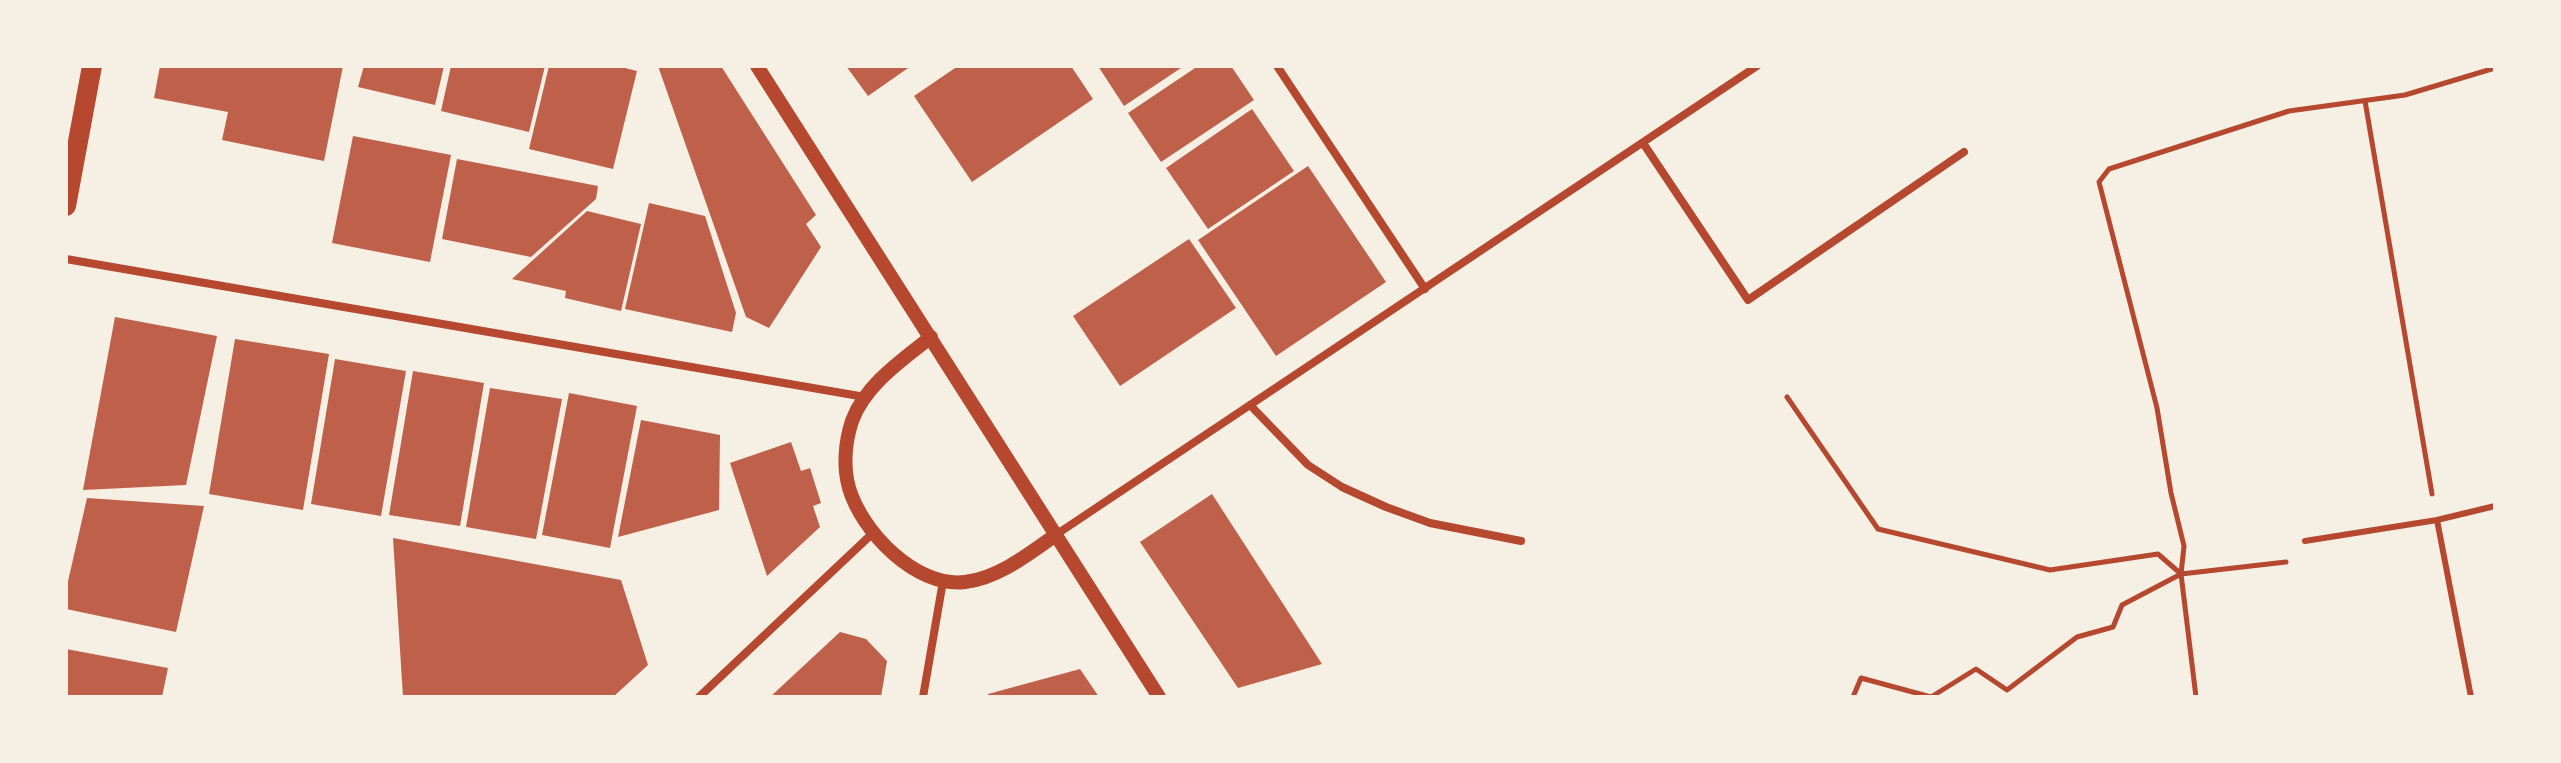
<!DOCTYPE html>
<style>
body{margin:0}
#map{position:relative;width:2561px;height:763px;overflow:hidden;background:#f6efe4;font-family:Lato,sans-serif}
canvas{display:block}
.frame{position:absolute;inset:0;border:68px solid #f6efe4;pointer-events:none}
</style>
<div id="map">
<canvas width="2561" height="763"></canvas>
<div class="frame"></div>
</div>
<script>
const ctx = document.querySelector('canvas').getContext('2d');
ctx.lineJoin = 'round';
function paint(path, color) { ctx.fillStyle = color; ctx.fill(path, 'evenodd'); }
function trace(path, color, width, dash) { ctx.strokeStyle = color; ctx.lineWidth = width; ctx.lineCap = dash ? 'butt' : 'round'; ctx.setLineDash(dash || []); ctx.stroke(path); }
paint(new Path2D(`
 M 160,66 L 343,66 L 324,161 L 222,140 L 228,112 L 154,98 Z
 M 364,66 L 444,66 L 435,105 L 358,87 Z
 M 451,66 L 545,66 L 529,132 L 441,111 Z
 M 549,66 L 617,66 L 637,71 L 613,169 L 529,149 Z
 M 658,66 L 721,66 L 816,215 L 806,224 L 821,247 L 769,328 L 746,317 Z
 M 846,66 L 911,66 L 868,96 Z
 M 958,66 L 1071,66 L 1093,99 L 972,182 L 914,96 Z
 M 1098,66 L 1184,66 L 1124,106 Z
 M 1198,66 L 1231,66 L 1254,100 L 1161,162 L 1128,113 Z
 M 1252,109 L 1294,171 L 1208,229 L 1166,168 Z
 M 353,136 L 451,155 L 430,262 L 332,243 Z
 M 457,159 L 598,186 L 596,199 L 531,257 L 442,239 Z
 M 1308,166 L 1386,282 L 1276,356 L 1198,240 Z
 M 649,203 L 705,216 L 736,313 L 732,332 L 625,309 Z
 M 587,211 L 641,224 L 621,311 L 565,298 L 566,291 L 512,279 Z
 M 1189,239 L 1236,308 L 1120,386 L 1073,316 Z
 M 115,317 L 217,336 L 186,485 L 83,490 Z
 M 235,339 L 329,354 L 303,510 L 209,494 Z
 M 335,359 L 406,371 L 381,516 L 311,504 Z
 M 413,371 L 484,383 L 460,526 L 389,515 Z
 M 490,388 L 562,399 L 536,539 L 466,527 Z
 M 569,393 L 637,406 L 610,548 L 542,535 Z
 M 641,420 L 720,435 L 719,510 L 618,537 Z
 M 791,442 L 801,471 L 810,468 L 821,503 L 813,506 L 820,527 L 767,576 L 730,463 Z
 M 1212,494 L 1322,664 L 1238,688 L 1140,542 Z
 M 87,498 L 204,506 L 176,632 L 66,609 L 66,590 Z
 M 393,538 L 621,580 L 648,665 L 613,697 L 403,697 Z
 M 840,632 L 866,639 L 887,661 L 881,697 L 770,697 Z
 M 66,649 L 168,668 L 162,697 L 66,697 Z
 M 1080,669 L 1099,697 L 988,697 L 988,694 Z`), '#bf614a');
trace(new Path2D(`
 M 2365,101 L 2432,494
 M 1787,397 L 1878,529 L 2050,570 L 2158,554 L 2181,574 L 2286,562
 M 1853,697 L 1861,678 L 1931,697 L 1976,669 L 2007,690 L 2077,637 L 2113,627 L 2122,605 L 2181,574
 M 2196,697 L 2181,574 L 2184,546 L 2171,493 L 2157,408 L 2099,182 L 2109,169 L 2289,111 L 2405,95 L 2495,68`), '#b5482f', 5);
trace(new Path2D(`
 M 2437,520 L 2471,697
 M 2305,541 L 2437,520 L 2495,506`), '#b5482f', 6);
trace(new Path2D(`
 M 1277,66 L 1425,289
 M 1643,143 L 1748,300 L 1964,152
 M 66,259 L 865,397
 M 1250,405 L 1308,465 L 1342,487 L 1386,507 L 1430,523 L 1521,541
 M 1057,534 L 1757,66
 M 699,697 L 874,532
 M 923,697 L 943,581`), '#b5482f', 8);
trace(new Path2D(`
 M 757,66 L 1159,697
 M 931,337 C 902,360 865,385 852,421 C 845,442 843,467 849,488 C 862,532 916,588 965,582 C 999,578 1030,553 1057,534`), '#b5482f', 14);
trace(new Path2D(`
 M 66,206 L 92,66`), '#b5482f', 20);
</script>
